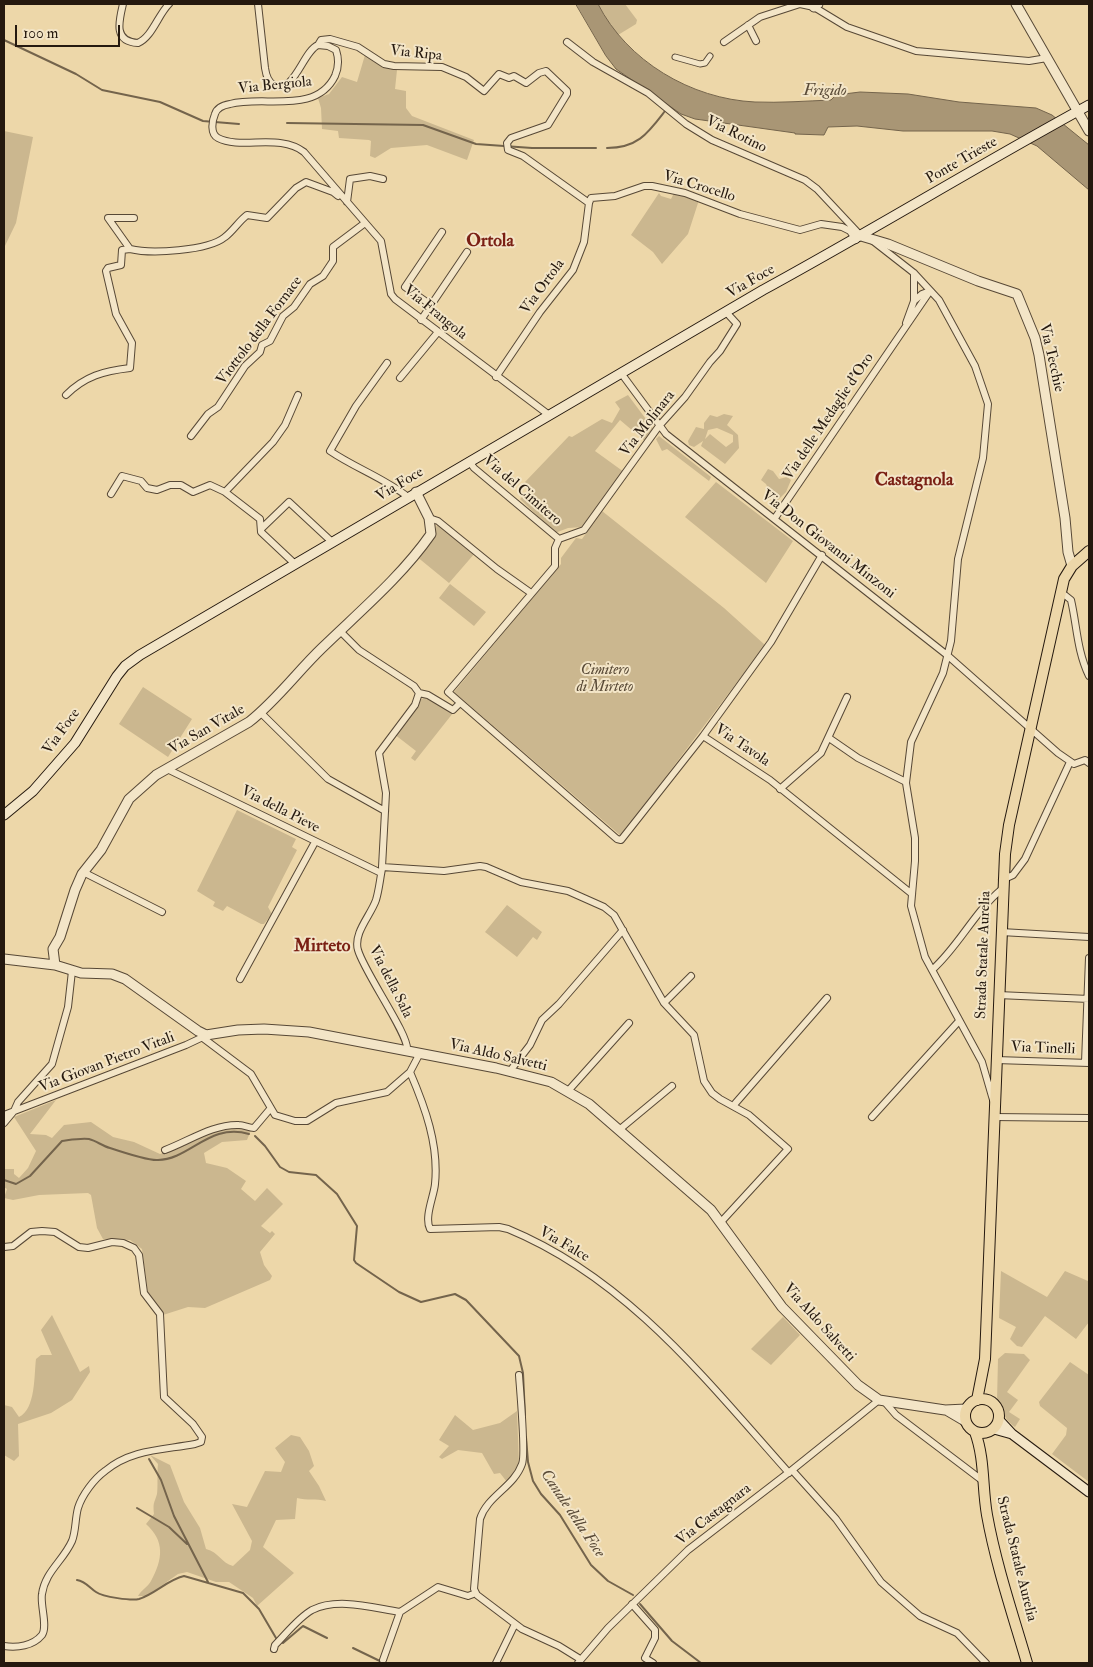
<!DOCTYPE html>
<style>
body{margin:0}
#map{position:relative;width:1093px;height:1667px;overflow:hidden;background:#edd7a9;font-family:"IM FELL Double Pica",serif}
canvas{display:block}
.frame{position:absolute;inset:0;border:5px solid #25190f;pointer-events:none}
.scale{position:absolute;left:15px;top:25px;width:105px;height:22px;box-sizing:border-box;border:2px solid #25190f;border-top:0;padding-left:6px;font-size:15px;line-height:18px;white-space:nowrap;color:#25190f;-webkit-text-stroke:4px #f3e5c7;paint-order:stroke}
</style>
<div id="map">
<canvas width="1093" height="1667"></canvas>
<div class="frame"></div>
<div class="scale">100 m</div>
</div>
<script>
const ctx = document.querySelector('canvas').getContext('2d');
ctx.lineJoin = 'round';
function paint(path, color) { ctx.fillStyle = color; ctx.fill(path, 'evenodd'); }
function trace(path, color, width, dash) { ctx.strokeStyle = color; ctx.lineWidth = width; ctx.lineCap = dash ? 'butt' : 'round'; ctx.setLineDash(dash || []); ctx.stroke(path); }
function write(font, color, halo, rows, align = 'center') {
  ctx.font = font + ' "IM FELL Double Pica",serif'; ctx.lineWidth = 4; ctx.setLineDash([]); ctx.textBaseline = 'middle'; ctx.strokeStyle = halo; ctx.fillStyle = color; for (const [text, x, y, turn = 0] of rows) {
    ctx.save(); ctx.translate(x, y); ctx.rotate((+turn || 0) * Math.PI / 180); ctx.textAlign = isNaN(turn) ? turn : align; if (halo) ctx.strokeText(text, 0, 0); ctx.fillText(text, 0, 0); ctx.restore();
  }
}
paint(new Path2D(`
 M 598,4 L 625,4 L 637,20 L 636,24 L 618,35 L 608,23 Z
 M 365,55 L 388,68 L 397,70 L 395,89 L 406,91 L 406,108 L 412,116 L 474,140 L 467,160 L 427,145 L 391,148 L 375,158 L 370,156 L 371,141 L 369,140 L 339,138 L 338,131 L 322,129 L 321,108 L 318,98 L 329,94 L 342,77 L 357,82 Z
 M 4,131 L 33,137 L 16,223 L 4,248 Z
 M 659,193 L 661,196 L 671,199 L 674,193 L 699,200 L 688,234 L 662,264 L 653,252 L 631,235 Z
 M 628,395 L 654,430 L 646,442 L 620,420 L 595,451 L 624,472 L 583,527 L 568,528 L 555,533 L 520,499 L 531,488 L 525,482 L 569,436 L 572,437 L 602,419 L 612,423 L 620,409 L 615,402 Z
 M 724,414 L 733,416 L 727,425 L 738,435 L 739,448 L 725,464 L 701,446 L 703,441 L 694,447 L 689,445 L 688,441 L 696,427 L 704,429 L 704,423 L 710,415 L 717,417 ZM 717,428 L 733,435 L 733,442 L 726,447 L 710,434 L 705,439 L 708,430 Z
 M 659,436 L 711,477 L 709,481 L 667,449 L 662,451 L 656,439 Z
 M 768,469 L 773,471 L 779,479 L 787,477 L 791,480 L 786,492 L 776,502 L 774,501 L 766,484 L 761,480 Z
 M 716,482 L 793,541 L 766,583 L 685,517 Z
 M 602,511 L 724,608 L 765,645 L 621,836 L 454,692 L 561,564 L 561,558 L 576,538 L 582,539 Z
 M 437,524 L 475,553 L 449,583 L 416,556 L 433,538 Z
 M 450,584 L 486,612 L 474,626 L 439,598 Z
 M 143,687 L 192,719 L 168,757 L 119,724 Z
 M 427,696 L 453,713 L 415,761 L 411,758 L 416,751 L 394,734 L 420,700 Z
 M 237,810 L 296,839 L 292,847 L 297,850 L 268,907 L 272,914 L 264,924 L 261,924 L 227,906 L 223,911 L 213,906 L 215,902 L 197,891 Z
 M 507,905 L 542,932 L 537,940 L 533,937 L 517,957 L 485,932 Z
 M 56,1100 L 30,1134 L 46,1135 L 52,1138 L 64,1125 L 91,1122 L 113,1137 L 134,1142 L 160,1154 C 192,1146 217,1121 251,1130 L 247,1140 L 222,1142 L 204,1153 L 206,1163 L 227,1168 L 246,1181 L 241,1189 L 255,1201 L 267,1188 L 283,1204 L 261,1226 L 270,1233 L 272,1231 L 275,1234 L 260,1252 L 264,1265 L 272,1276 L 270,1280 L 205,1308 L 188,1307 L 163,1315 L 148,1295 L 142,1249 L 130,1240 L 103,1239 L 97,1228 L 91,1195 L 88,1193 L 39,1195 L 13,1200 L 4,1198 L 7,1189 L 4,1187 L 4,1169 L 14,1169 L 14,1174 L 19,1178 L 28,1168 L 36,1151 L 14,1117 Z
 M 1001,1271 L 1047,1297 L 1065,1271 L 1088,1281 L 1089,1322 L 1076,1339 L 1045,1316 L 1022,1347 L 1017,1346 L 1010,1339 L 1016,1327 L 999,1318 Z
 M 52,1315 L 80,1372 L 89,1366 L 90,1372 L 72,1400 L 51,1413 L 18,1424 L 19,1456 L 14,1461 L 4,1455 L 4,1405 L 12,1407 L 19,1417 C 36,1409 34,1374 36,1359 L 41,1355 L 52,1355 L 41,1330 Z
 M 783,1317 L 800,1335 L 771,1365 L 751,1349 Z
 M 1005,1353 L 1024,1354 L 1030,1360 L 1007,1392 L 1018,1400 L 1009,1412 L 1020,1419 L 1015,1427 C 1001,1417 1006,1412 997,1401 L 998,1359 Z
 M 1070,1362 L 1089,1375 L 1089,1482 L 1052,1454 L 1066,1435 L 1067,1428 L 1040,1406 L 1039,1402 Z
 M 517,1411 L 519,1465 L 507,1482 L 500,1473 L 494,1474 L 482,1453 L 458,1450 L 442,1459 L 439,1457 L 449,1446 L 439,1440 L 455,1415 L 473,1430 L 500,1423 Z
 M 291,1435 L 300,1437 L 309,1451 L 314,1466 L 309,1471 L 319,1486 L 326,1501 C 316,1498 307,1501 297,1498 L 295,1519 L 276,1520 L 263,1547 L 294,1573 L 257,1606 L 253,1598 L 229,1582 L 216,1582 L 187,1572 L 178,1574 L 147,1596 L 138,1596 C 141,1590 148,1587 151,1581 C 163,1559 165,1541 146,1524 L 154,1514 C 153,1502 154,1504 157,1494 C 158,1489 157,1472 158,1464 L 150,1455 L 170,1465 L 184,1502 L 200,1528 L 206,1549 C 219,1552 221,1563 233,1566 L 250,1550 L 252,1541 L 232,1504 L 247,1507 L 265,1471 L 281,1472 L 285,1462 L 275,1448 Z`), '#cbb78f');
const water = new Path2D(`
 M 576,4 L 598,4 C 627,61 691,99 755,102 C 780,103 806,101 831,100 L 836,95 L 860,92 L 908,94 L 959,102 L 1036,108 L 1052,115 L 1089,145 L 1089,190 L 1037,146 L 1010,134 L 992,131 L 903,131 L 857,126 L 828,127 L 824,135 L 795,134 L 795,133 L 695,119 L 681,114 L 616,69 L 606,56 Z`);
paint(water, '#a99675');
trace(water, '#74644c', 1);
trace(new Path2D(`
 M 4,40 L 76,74 L 102,90 L 160,102 L 203,121 L 239,124
 M 287,123 L 423,125 L 476,144 L 532,148 L 596,148
 M 607,148 C 638,148 648,133 665,111
 M 255,1136 L 265,1146 L 280,1167 L 289,1172 L 316,1175 L 337,1194 L 357,1226 L 354,1260 L 356,1263 L 399,1292 L 421,1302 L 455,1294 L 466,1300 L 519,1356 L 523,1373 L 525,1415
 M 4,1180 L 16,1184 L 30,1176 L 62,1141 C 70,1140 80,1138 89,1139 C 97,1141 102,1146 110,1148 C 119,1151 150,1161 158,1160 C 189,1160 210,1122 249,1134
 M 526,1437 L 528,1462 L 533,1481 L 541,1494 L 560,1515 L 591,1565 L 608,1581 L 633,1595
 M 149,1459 L 161,1480 L 174,1516 L 208,1582
 M 137,1508 L 169,1527 L 187,1544
 M 77,1580 C 85,1581 90,1588 96,1592 C 103,1597 132,1601 139,1599 C 155,1594 167,1580 184,1576 L 243,1593 L 259,1609 L 276,1638
 M 640,1604 L 672,1641 L 701,1663
 M 283,1643 L 303,1626 L 327,1638
 M 353,1648 L 384,1663`), '#74644c', 2);
const pedestrian = new Path2D(`
 M 675,57 L 700,64 L 705,63 L 710,56`);
const minor = new Path2D(`
 M 123,4 C 119,21 113,42 138,43 C 152,37 158,15 169,4
 M 258,4 L 265,68 C 266,75 268,82 274,85 C 294,95 303,51 318,45 L 328,46 L 336,50 C 339,59 339,67 335,76 C 316,115 264,95 230,104 C 224,105 217,107 215,114 C 212,121 210,134 218,138 C 241,150 280,133 304,152 L 381,241 L 391,294 L 395,299 L 549,415
 M 800,4 L 814,7 L 847,27 L 916,51 L 1029,61 L 1047,58
 M 748,25 L 756,41
 M 567,42 L 593,62 L 648,93 L 686,124 L 712,140 L 805,180 L 817,189 L 861,236
 M 724,42 L 760,17 L 800,4
 M 318,45 L 321,40 L 330,39 L 358,47 L 384,64 L 394,66 L 442,67 L 466,77 L 484,91 L 499,74 L 509,78 L 514,76 L 526,83 L 539,73 L 546,71 L 567,91 L 567,94 L 548,125 L 511,138 L 507,143 L 508,150 L 523,156 L 589,203
 M 347,202 L 350,179 L 370,176 L 383,179
 M 589,203 L 591,198 L 615,196 L 644,186 L 652,186 L 685,193 L 740,214 L 800,230 L 821,224 L 842,227 L 850,231 L 856,240
 M 134,218 L 108,218 L 130,249 C 151,254 208,251 225,237 C 233,231 239,221 247,215 L 267,218 L 296,188 L 306,182 L 333,192 L 338,196
 M 873,241 L 914,273 L 939,300 L 975,366 L 988,404 L 983,458 L 958,559 L 951,641 L 943,673 L 911,742 L 906,783 L 915,838 L 915,861 L 911,906 L 925,957 L 982,1062 L 993,1100
 M 914,301 L 922,294 L 930,291
 M 431,305 L 405,287 L 442,232
 M 421,320 L 467,252
 M 906,323 L 914,301 L 914,273
 M 387,363 L 356,406 L 330,451 C 355,468 384,478 408,497
 M 621,373 L 666,434 L 947,655 L 1058,753 L 1074,764 L 1085,760 L 1089,763
 M 496,377 L 540,312 L 573,270 L 584,242 L 589,203
 M 400,378 L 438,332
 M 66,395 C 85,376 104,371 130,368 L 132,343 L 116,314 L 106,271 L 108,268 L 121,265 L 122,250 L 130,249
 M 191,436 L 208,414 L 218,407 L 245,366 L 260,352 L 262,345 L 270,341 L 283,316 L 294,307 L 310,284 L 323,276 L 333,261 L 333,247 L 365,223
 M 469,461 L 474,468 L 559,539
 M 225,492 L 273,442 L 285,425 L 298,395
 M 111,494 L 122,476 L 141,481 L 147,488 L 157,490 L 170,485 L 181,485 L 193,492 L 210,485 L 225,492 L 260,519 L 261,532 L 295,564
 M 429,518 L 438,521 L 497,569 L 531,593
 M 775,518 L 930,291
 M 261,529 L 289,502 L 332,542
 M 559,539 L 555,548 L 555,566 L 448,692 L 617,839 L 621,840 L 703,736 L 771,642 L 822,555
 M 559,539 L 584,530 L 659,426 L 685,397 L 710,362 L 720,351 L 737,324 L 726,312
 M 1061,592 L 1071,600 C 1077,626 1077,651 1089,676
 M 340,631 L 359,650 L 414,686 L 419,693 L 428,695 L 453,710 L 459,704
 M 419,693 L 415,705 L 379,753 L 386,793 L 382,867 L 444,871 L 480,866 L 486,867 L 521,882 L 568,891 L 604,907 L 614,915 L 664,1003 L 694,1035 L 704,1081 L 712,1093 L 720,1099 L 749,1115 L 788,1149 L 721,1222
 M 261,713 L 328,779 L 385,811
 M 703,736 L 770,780 L 912,894
 M 829,738 L 858,758 L 906,782
 M 167,769 L 381,873
 M 780,789 L 821,753 L 847,697
 M 382,869 C 380,879 379,890 376,900 C 371,915 353,933 358,950 C 364,972 410,1036 407,1050
 M 83,872 L 162,912
 M 1002,880 L 1013,875 L 1025,859 L 1070,762
 M 1001,932 L 1089,937
 M 932,970 C 959,946 974,912 1002,889
 M 240,979 L 315,842
 M 998,995 L 1089,999
 M 664,1003 L 691,976
 M 203,1038 L 251,1074 L 275,1115 L 295,1121 L 307,1121 L 336,1103 L 387,1092 L 410,1072
 M 420,1053 L 410,1072 C 425,1107 439,1145 435,1184 C 434,1196 424,1217 430,1229 L 499,1227 L 508,1229 C 627,1278 706,1380 789,1473
 M 996,1060 L 1089,1063
 M 1085,1062 L 1089,958
 M 510,1071 L 530,1045 L 542,1020 L 559,1004 L 623,930
 M 568,1091 L 629,1023
 M 733,1106 L 827,998
 M 4,1115 L 186,1045 L 205,1036
 M 872,1117 L 959,1021
 M 993,1117 L 1089,1118
 M 4,1123 L 14,1111 L 18,1102 L 52,1064 L 68,1007 L 72,971
 M 619,1130 L 672,1086
 M 165,1150 C 189,1141 213,1124 239,1125 C 244,1125 249,1128 254,1128 L 270,1109
 M 4,1247 L 13,1246 L 31,1232 L 42,1231 L 55,1232 L 79,1247 L 88,1248 L 112,1242 L 123,1243 L 134,1248 L 139,1255 L 144,1293 L 160,1314 L 164,1397 L 193,1424 L 202,1437 L 201,1442 L 195,1444 C 163,1450 131,1449 105,1471 C 94,1479 82,1495 78,1508 C 75,1519 76,1531 72,1541 C 63,1561 45,1572 42,1594 C 40,1605 48,1626 42,1635 C 33,1646 17,1648 4,1646
 M 519,1375 C 520,1390 526,1455 522,1464 C 514,1487 487,1496 480,1519 L 474,1589 L 477,1595 L 522,1629 L 559,1646 L 580,1659
 M 883,1400 L 896,1415 L 983,1481
 M 792,1470 L 836,1519 L 881,1582 L 920,1616 L 957,1633 L 986,1663
 M 632,1604 L 655,1630 L 655,1638 L 645,1658 L 653,1663
 M 274,1649 L 275,1645 C 287,1633 298,1618 312,1610 C 338,1597 373,1608 400,1612
 M 383,1660 L 400,1612 L 438,1587 L 468,1596 L 476,1593
 M 496,1663 L 515,1624
 M 578,1663 L 608,1628 L 688,1550 L 792,1470 L 879,1400`);
const tertiary = new Path2D(`
 M 1016,4 L 1089,131
 M 814,7 L 818,4
 M 861,236 L 888,244 L 978,281 L 1017,294 L 1035,338 L 1039,355 L 1065,518 L 1068,552 L 1072,566
 M 4,959 L 55,965 L 81,973 L 112,974 L 125,979 L 198,1031 L 206,1035 L 238,1030 L 264,1029 L 309,1032 L 496,1068 L 551,1082 L 589,1104 L 711,1210 L 782,1307 L 858,1385 L 879,1400 L 945,1410 L 966,1409
 M 55,965 L 53,949 L 60,937 L 75,890 L 82,874 L 101,850 L 129,799 L 156,775 L 249,722 C 276,701 297,672 322,648 C 359,612 401,577 431,534 L 429,518 L 416,492
 M 948,1411 L 965,1421`);
const secondary = new Path2D(`
 M 4,815 L 33,791 L 75,743 L 117,676 L 125,666 L 140,655 L 763,290 C 873,230 979,165 1089,105
 M 999,1420 L 1012,1434 L 1089,1492
 M 994,1429 L 1012,1434`);
const primary = new Path2D(`
 M965 1416a17 17 0 1 1 34 0a17 17 0 1 1-34 0Z
 M 977,1400 L 985,1359 L 1005,854 L 1009,825 L 1064,579 L 1072,566 L 1089,551
 M 975,1432 C 985,1459 982,1487 987,1515 C 996,1565 1013,1615 1027,1663`);
trace(pedestrian, '#574836', 7);
trace(minor, '#574836', 8);
trace(tertiary, '#574836', 11);
trace(secondary, '#25190f', 11);
trace(primary, '#25190f', 12);
trace(pedestrian, '#f3e5c7', 5);
trace(minor, '#f3e5c7', 6);
trace(tertiary, '#f3e5c7', 9);
trace(secondary, '#f3e5c7', 9);
trace(primary, '#edd7a9', 10);
write('15px', '#25190f', '#f3e5c7', [
 ["Via Ripa",416,54,6],
 ["Via Bergiola",275,86,-6],
 ["Via Rotino",736,135,26],
 ["Ponte Trieste",962,161,-30],
 ["Via Crocello",699,187,17],
 ["Via Foce",751,282,-30],
 ["Via Ortola",543,287,-54],
 ["Via Frangola",435,313,39],
 ["Viottolo della Fornace",260,331,-53],
 ["Via Tecchie",1051,358,77],
 ["Via delle Medaglie d'Oro",829,417,-56],
 ["Via Molinara",648,424,-52],
 ["Via Foce",400,485,-31],
 ["Via del Cimitero",522,491,41],
 ["Via Don Giovanni Minzoni",828,545,38],
 ["Via San Vitale",207,730,-30],
 ["Via Foce",62,732,-54],
 ["Via Tavola",742,746,34],
 ["Via della Pieve",280,810,27],
 ["Strada Statale Aurelia",984,955,-88],
 ["Via della Sala",390,982,63],
 ["Via Tinelli",1043,1049,2],
 ["Via Aldo Salvetti",498,1056,13],
 ["Via Giovan Pietro Vitali",107,1063,-21],
 ["Via Falce",564,1245,30],
 ["Via Aldo Salvetti",819,1323,48],
 ["Via Castagnara",714,1515,-38],
 ["Strada Statale Aurelia",1016,1559,76]
]);
write('italic 15px', '#574835', '#f3e5c7', [
 ["Cimitero",605,671],
 ["di Mirteto",605,688]
]);
write('italic 16px', '#5a4b38', '#f3e5c7', [
 ["Frigido",825,92],
 ["Canale della Foce",572,1514,56]
]);
write('bold 18px', '#7a1f14', '#f3e5c7', [
 ["Ortola",490,242],
 ["Castagnola",914,481],
 ["Mirteto",322,947]
]);
</script>
